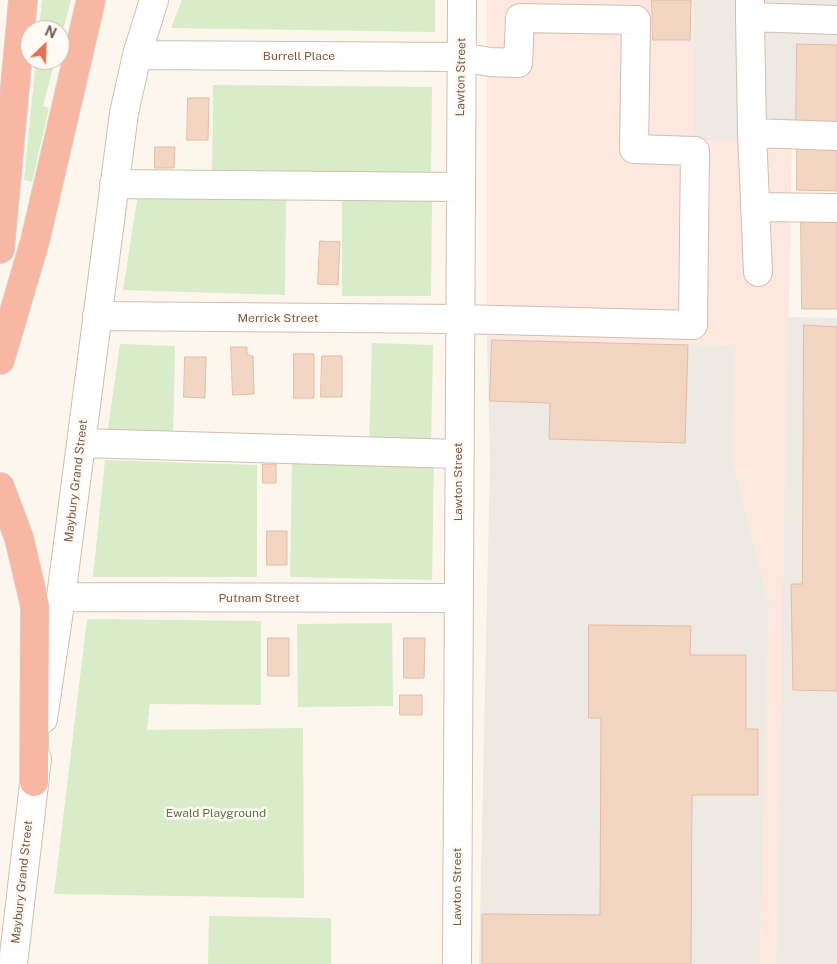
<!DOCTYPE html>
<style>
body{margin:0}
#map{position:relative;width:837px;height:964px;overflow:hidden;background:#fdf6ec;font-family:"Public Sans",sans-serif}
canvas{display:block}
.north{position:absolute;left:20px;top:20px;width:50px;height:50px;box-sizing:border-box;background:#fffaf3;border:1px solid #cabbb1;border-radius:50%;rotate:24deg;font-size:14px;font-weight:700;line-height:20px;text-align:center;color:#7a5c4d}
.north::after{content:'';display:block;margin:auto;width:18px;height:22px;background:#e76f51;clip-path:polygon(50% 0,100% 100%,50% 72%,0 100%)}
</style>
<div id="map">
<canvas width="837" height="964"></canvas>
<div class="north">N</div>
</div>
<script>
const ctx = document.querySelector('canvas').getContext('2d');
ctx.lineJoin = 'round';
function paint(path, color) { ctx.fillStyle = color; ctx.fill(path, 'evenodd'); }
function trace(path, color, width, dash) { ctx.strokeStyle = color; ctx.lineWidth = width; ctx.lineCap = dash ? 'butt' : 'round'; ctx.setLineDash(dash || []); ctx.stroke(path); }
function write(font, color, halo, rows, align = 'center') {
  ctx.font = font + ' "Public Sans",sans-serif'; ctx.lineWidth = 5; ctx.setLineDash([]); ctx.textBaseline = 'middle'; ctx.strokeStyle = halo; ctx.fillStyle = color; for (const [text, x, y, turn = 0] of rows) {
    ctx.save(); ctx.translate(x, y); ctx.rotate((+turn || 0) * Math.PI / 180); ctx.textAlign = isNaN(turn) ? turn : align; if (halo) ctx.strokeText(text, 0, 0); ctx.fillText(text, 0, 0); ctx.restore();
  }
}
paint(new Path2D(`
 M 487,0 L 694,0 L 693,140 L 792,142 L 776,964 L 760,964 L 769,602 L 733,463 L 735,345 L 487,340 Z`), '#fde8e0');
paint(new Path2D(`
 M 694,0 L 837,0 L 837,143 L 693,140 Z
 M 788,317 L 837,318 L 837,964 L 776,964 Z
 M 487,340 L 735,345 L 733,463 L 769,602 L 760,964 L 479,964 L 490,463 Z`), '#efe9e4');
paint(new Path2D(`
 M 42,0 L 71,0 L 60,41 L 60,30 L 39,30 Z
 M 182,0 L 435,0 L 435,32 L 171,28 Z
 M 36,60 L 55,60 L 43,106 L 49,108 L 32,182 L 24,180 Z
 M 213,85 L 432,87 L 431,177 L 212,175 Z
 M 138,194 L 286,195 L 285,295 L 123,290 Z
 M 342,201 L 432,201 L 431,296 L 342,296 Z
 M 372,343 L 433,345 L 431,448 L 369,447 Z
 M 120,344 L 175,346 L 173,440 L 107,436 Z
 M 105,460 L 257,465 L 257,577 L 93,577 Z
 M 292,461 L 434,464 L 432,580 L 290,577 Z
 M 87,619 L 261,621 L 261,705 L 150,704 L 147,730 L 303,728 L 304,898 L 54,894 Z
 M 392,623 L 393,706 L 298,707 L 297,624 Z
 M 209,916 L 331,918 L 331,964 L 208,964 Z`), '#d8ecc9');
const building = new Path2D(`
 M 652,0 L 691,0 L 690,40 L 653,40 Z
 M 797,44 L 837,45 L 837,132 L 796,131 Z
 M 188,98 L 209,98 L 208,140 L 187,140 Z
 M 155,147 L 175,147 L 174,168 L 155,168 Z
 M 797,148 L 837,149 L 837,191 L 797,190 Z
 M 801,220 L 837,220 L 837,309 L 802,309 Z
 M 320,241 L 340,242 L 338,285 L 318,284 Z
 M 804,325 L 837,327 L 837,691 L 793,690 L 791,584 L 802,584 Z
 M 492,340 L 688,345 L 685,443 L 549,439 L 550,403 L 490,401 Z
 M 231,347 L 247,347 L 247,355 L 253,356 L 254,394 L 233,395 Z
 M 294,354 L 314,354 L 314,398 L 294,398 Z
 M 322,356 L 342,356 L 342,397 L 321,397 Z
 M 185,357 L 206,357 L 205,398 L 184,397 Z
 M 263,464 L 276,464 L 276,483 L 263,483 Z
 M 267,531 L 287,531 L 287,565 L 267,565 Z
 M 589,625 L 691,626 L 690,655 L 746,655 L 746,729 L 758,729 L 758,795 L 692,795 L 691,964 L 482,964 L 482,914 L 600,915 L 601,718 L 589,718 Z
 M 268,638 L 289,638 L 289,676 L 268,676 Z
 M 404,638 L 425,638 L 424,678 L 404,678 Z
 M 400,695 L 422,695 L 422,715 L 400,715 Z`);
paint(building, '#f3d5c3');
trace(building, '#e6bba3', 1);
const minor = new Path2D(`
 M 750,0 L 750,17 L 837,20
 M 750,17 L 752,133 L 758,272
 M 752,133 L 837,136
 M 114,184 L 460,187
 M 755,207 L 837,208
 M 97,316 L 459,319 L 693,325 L 695,151 L 634,149 L 636,20 L 520,18 L 518,63 L 490,62 L 461,57 L 137,55
 M 81,443 L 458,454
 M 61,597 L 457,598
 M 43,719 L 61,597 L 124,113 L 137,55 L 154,0
 M 13,964 L 37,759
 M 457,964 L 462,0`);
const highway = new Path2D(`
 M 0,249 L 23,0
 M 0,360 L 35,241 L 91,0
 M 0,487 L 19,538 L 35,606 L 34,782`);
trace(minor, '#d1beb0', 30);
trace(highway, '#dad1cd', 30);
trace(minor, '#fff', 28);
trace(highway, '#f7b7a3', 28);
write('12px', '#7a5c4d', '#fffaf3', [
 ["Burrell Place",299,56],
 ["Lawton Street",461,77,-89],
 ["Merrick Street",278,318],
 ["Maybury Grand Street",76,481,-83],
 ["Lawton Street",458,482,-90],
 ["Putnam Street",259,598],
 ["Maybury Grand Street",22,882,-84],
 ["Lawton Street",457,887,-90]
]);
write('12px', '#537a41', '#fffaf3', [
 ["Ewald Playground",216,813]
]);
</script>
